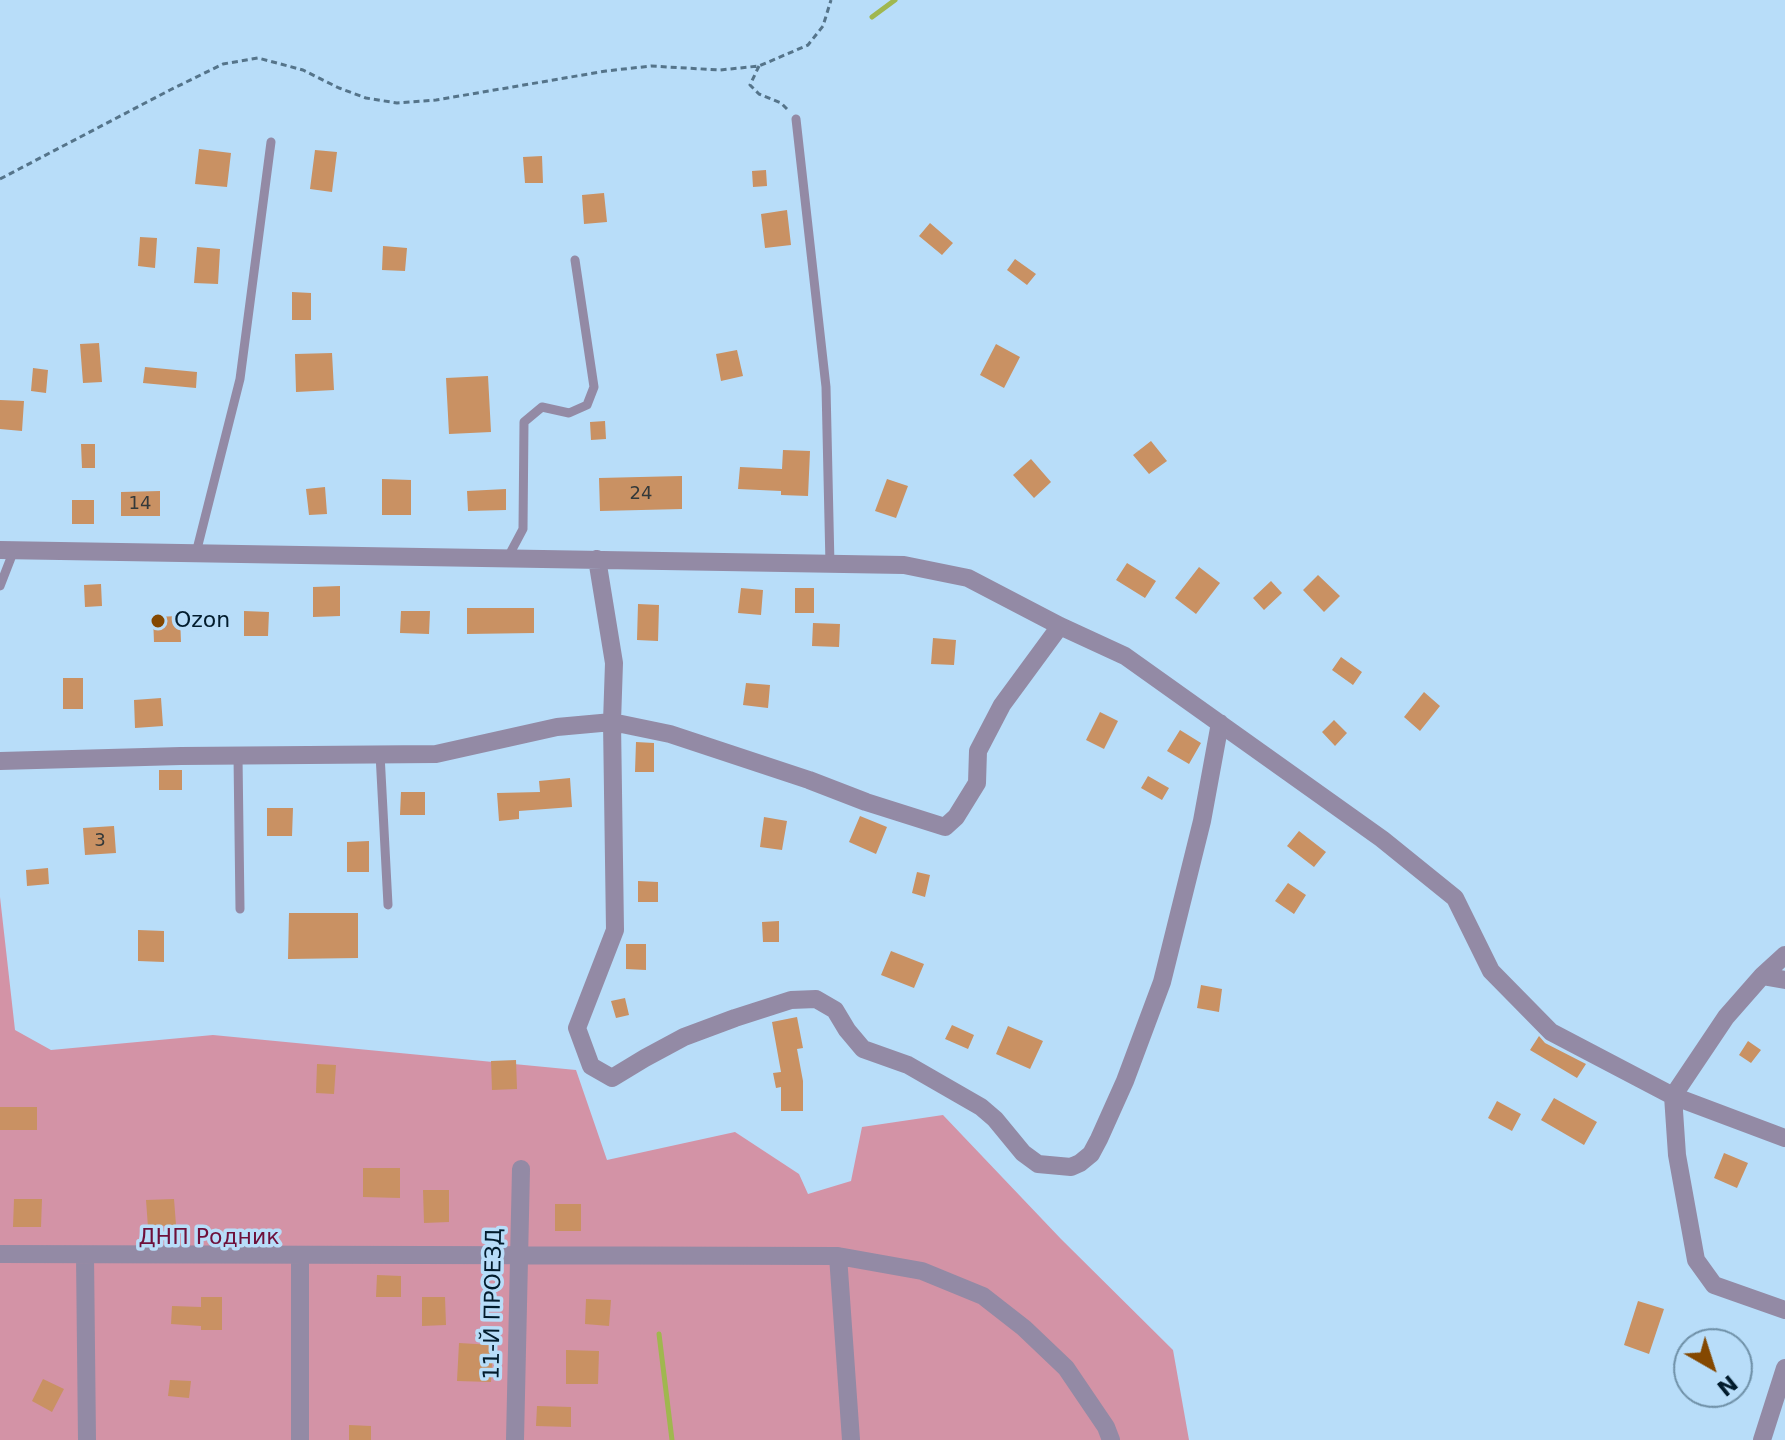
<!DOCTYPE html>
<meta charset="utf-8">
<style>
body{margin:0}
#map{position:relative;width:1785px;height:1440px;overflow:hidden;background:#b8ddf9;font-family:"DejaVu Sans",sans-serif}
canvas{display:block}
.north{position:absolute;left:1673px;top:1328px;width:80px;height:80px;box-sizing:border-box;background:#b8ddf9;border:2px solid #6f90a7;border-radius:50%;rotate:141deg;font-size:22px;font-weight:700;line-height:32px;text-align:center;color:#021c2d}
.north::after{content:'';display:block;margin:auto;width:28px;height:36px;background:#844801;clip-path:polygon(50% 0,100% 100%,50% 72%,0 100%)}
</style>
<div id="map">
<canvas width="1785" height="1440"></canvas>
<div class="north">N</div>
</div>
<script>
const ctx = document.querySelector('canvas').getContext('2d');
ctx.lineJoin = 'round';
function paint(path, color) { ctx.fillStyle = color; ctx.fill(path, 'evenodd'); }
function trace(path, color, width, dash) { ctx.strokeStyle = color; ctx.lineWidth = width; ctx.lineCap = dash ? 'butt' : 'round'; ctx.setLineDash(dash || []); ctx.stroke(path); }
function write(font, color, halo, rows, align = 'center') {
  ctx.font = font + ' "DejaVu Sans",sans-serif'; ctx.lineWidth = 7; ctx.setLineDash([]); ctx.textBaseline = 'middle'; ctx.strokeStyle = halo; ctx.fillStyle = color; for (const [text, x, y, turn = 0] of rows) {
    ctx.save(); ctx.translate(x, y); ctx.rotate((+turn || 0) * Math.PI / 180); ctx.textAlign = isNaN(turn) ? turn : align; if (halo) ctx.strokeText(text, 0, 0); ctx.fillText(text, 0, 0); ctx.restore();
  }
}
paint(new Path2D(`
 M 0,897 L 15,1030 L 51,1050 L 213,1035 L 576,1070 L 607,1160 L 735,1132 L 799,1174 L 808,1194 L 851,1181 L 862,1127 L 943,1115 L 1061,1239 L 1173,1350 L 1189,1440 L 0,1440 Z`), '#d393a6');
trace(new Path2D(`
 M 872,17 L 895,0
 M 659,1334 L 672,1440`), '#a0b74f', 5);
paint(new Path2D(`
 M 199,149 L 231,153 L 227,187 L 195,184 Z
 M 315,150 L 337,152 L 332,192 L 310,189 Z
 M 542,156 L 543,183 L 525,183 L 523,157 Z
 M 766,170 L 767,186 L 753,187 L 752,171 Z
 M 604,193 L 607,222 L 584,224 L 582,195 Z
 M 787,210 L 791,245 L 765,248 L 761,214 Z
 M 930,223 L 953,243 L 942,255 L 919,236 Z
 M 140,237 L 157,238 L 155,268 L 138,266 Z
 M 383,246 L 407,248 L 405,271 L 382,270 Z
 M 197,247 L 220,249 L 218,284 L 194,283 Z
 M 1015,259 L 1036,274 L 1027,285 L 1007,270 Z
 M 292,292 L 311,293 L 311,320 L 292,320 Z
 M 99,343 L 102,382 L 83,383 L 80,344 Z
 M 996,344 L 1020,357 L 1004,388 L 980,375 Z
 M 737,350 L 743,376 L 721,381 L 716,354 Z
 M 332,353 L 334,390 L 296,392 L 295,354 Z
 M 145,367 L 197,372 L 196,388 L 143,383 Z
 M 33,368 L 48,370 L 46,393 L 31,391 Z
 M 488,376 L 491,432 L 449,434 L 446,378 Z
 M 0,400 L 24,401 L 22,431 L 0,429 Z
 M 605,421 L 606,439 L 591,440 L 590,422 Z
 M 1151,441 L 1167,461 L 1149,474 L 1133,455 Z
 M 81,444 L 95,444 L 95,468 L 82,468 Z
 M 783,450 L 810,451 L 808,496 L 781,495 L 781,491 L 738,489 L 740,467 L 782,469 Z
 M 1031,459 L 1051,482 L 1034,498 L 1013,475 Z
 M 682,476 L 682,509 L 600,511 L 599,478 Z
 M 382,479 L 411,480 L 411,515 L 382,515 Z
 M 887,479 L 908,486 L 896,518 L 875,511 Z
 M 325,487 L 327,514 L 309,515 L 306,489 Z
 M 506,489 L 506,510 L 468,511 L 467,491 Z
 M 160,491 L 160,516 L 121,516 L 121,492 Z
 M 72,500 L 94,500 L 94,524 L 72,524 Z
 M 1127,563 L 1156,581 L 1145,598 L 1116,580 Z
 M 1199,567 L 1220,583 L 1196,614 L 1175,598 Z
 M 1318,575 L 1340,596 L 1324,612 L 1303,590 Z
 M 1271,581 L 1282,593 L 1264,610 L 1253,598 Z
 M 101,584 L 102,606 L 85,607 L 84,585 Z
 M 340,586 L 340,616 L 313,617 L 313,587 Z
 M 741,588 L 763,590 L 761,615 L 738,613 Z
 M 795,588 L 814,588 L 814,613 L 795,613 Z
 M 638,604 L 659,605 L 658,641 L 637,640 Z
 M 467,608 L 534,608 L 534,633 L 467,634 Z
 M 244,611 L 269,612 L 268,636 L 244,636 Z
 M 401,611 L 430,611 L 429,634 L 400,633 Z
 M 180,616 L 181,642 L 154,642 L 153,617 Z
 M 813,623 L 840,624 L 839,647 L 812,646 Z
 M 933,638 L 956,640 L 954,665 L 931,664 Z
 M 1341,657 L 1362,672 L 1353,685 L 1332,670 Z
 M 63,678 L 83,678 L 83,709 L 63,709 Z
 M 746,683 L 770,685 L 768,708 L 743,705 Z
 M 1424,692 L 1440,706 L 1420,731 L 1404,717 Z
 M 161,698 L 163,726 L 135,728 L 134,700 Z
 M 1100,712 L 1118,721 L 1104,749 L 1086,740 Z
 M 1334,720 L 1347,733 L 1335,746 L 1322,732 Z
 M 1180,730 L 1201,743 L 1189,764 L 1167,751 Z
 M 636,742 L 654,743 L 654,772 L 635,772 Z
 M 159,770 L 182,770 L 182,790 L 159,790 Z
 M 1148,776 L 1169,788 L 1162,800 L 1141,788 Z
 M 570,778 L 572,807 L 519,811 L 519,819 L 499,821 L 497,793 L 540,792 L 539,781 Z
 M 401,792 L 425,792 L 425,815 L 400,815 Z
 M 267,808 L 293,808 L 292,836 L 267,836 Z
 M 860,816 L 887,827 L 876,854 L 849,842 Z
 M 764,817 L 787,821 L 782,850 L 760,847 Z
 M 114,826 L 116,853 L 85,855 L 83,828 Z
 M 1299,831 L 1326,852 L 1314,867 L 1287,846 Z
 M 369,841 L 369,872 L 347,872 L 347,842 Z
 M 48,868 L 49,884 L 27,886 L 26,870 Z
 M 917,872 L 930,875 L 925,897 L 912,893 Z
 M 638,881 L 658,882 L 658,902 L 638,902 Z
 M 1288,883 L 1306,895 L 1294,914 L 1275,901 Z
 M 289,913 L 358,913 L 358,958 L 288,959 Z
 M 779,921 L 779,942 L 763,942 L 762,922 Z
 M 138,930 L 164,931 L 164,962 L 138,961 Z
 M 626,944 L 646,944 L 646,970 L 626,969 Z
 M 891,951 L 924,964 L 914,988 L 881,975 Z
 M 1201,985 L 1222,989 L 1219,1012 L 1197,1008 Z
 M 625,998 L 629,1015 L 616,1018 L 611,1001 Z
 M 797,1017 L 803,1048 L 797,1049 L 803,1081 L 803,1111 L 781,1111 L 781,1087 L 776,1088 L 773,1073 L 781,1072 L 772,1022 Z
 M 952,1025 L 974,1035 L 968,1049 L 945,1039 Z
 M 1008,1026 L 1043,1041 L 1030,1069 L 996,1054 Z
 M 1539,1036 L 1545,1043 L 1586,1064 L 1577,1078 L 1530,1050 Z
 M 1748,1041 L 1761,1050 L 1751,1063 L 1739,1055 Z
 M 516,1060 L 517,1089 L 492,1090 L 491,1061 Z
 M 317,1064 L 336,1065 L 334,1094 L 316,1093 Z
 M 1554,1098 L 1597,1122 L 1584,1145 L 1541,1120 Z
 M 1497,1101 L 1521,1114 L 1512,1131 L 1488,1118 Z
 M 0,1107 L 37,1107 L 37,1130 L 0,1130 Z
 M 1724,1153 L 1748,1163 L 1737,1188 L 1714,1178 Z
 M 363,1168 L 400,1168 L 400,1198 L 363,1197 Z
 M 423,1190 L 449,1190 L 449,1222 L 424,1223 Z
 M 14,1199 L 42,1199 L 41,1227 L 13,1227 Z
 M 174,1199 L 176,1225 L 148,1227 L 146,1200 Z
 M 555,1204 L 581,1204 L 581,1231 L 555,1231 Z
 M 377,1275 L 401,1276 L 401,1297 L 376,1297 Z
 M 201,1297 L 222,1297 L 222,1330 L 201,1330 L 201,1326 L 171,1324 L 172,1306 L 201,1307 Z
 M 422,1297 L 445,1297 L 446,1325 L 422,1326 Z
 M 586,1299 L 611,1300 L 609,1326 L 585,1324 Z
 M 1638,1301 L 1664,1309 L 1649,1354 L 1624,1345 Z
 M 459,1343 L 493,1345 L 491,1382 L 457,1381 Z
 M 566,1350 L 599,1351 L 598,1384 L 566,1384 Z
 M 43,1379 L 64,1389 L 52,1412 L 32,1401 Z
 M 170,1380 L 191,1381 L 189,1398 L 168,1396 Z
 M 537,1406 L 571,1407 L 571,1427 L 536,1426 Z
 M 349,1425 L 371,1426 L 371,1440 L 349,1440 Z`), '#c99163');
trace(new Path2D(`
 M 759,66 L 750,85 L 759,94 L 781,103 L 788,110
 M 0,179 L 170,90 L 223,64 L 258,58 L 303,70 L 339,88 L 366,98 L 397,103 L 436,100 L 606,71 L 651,66 L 720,70 L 759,66 L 808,45 L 823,26 L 831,0`), '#55748a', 3, [6, 4]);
trace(new Path2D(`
 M 796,119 L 826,387 L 830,565
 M 196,553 L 240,379 L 271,142
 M 507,559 L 523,529 L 524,422 L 542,407 L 569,413 L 587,405 L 594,387 L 575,260
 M 0,586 L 14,550
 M 380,754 L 388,905
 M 238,756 L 240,909`), '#938aa5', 9);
trace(new Path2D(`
 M 0,550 L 904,565 L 968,578 L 1060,626 L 1125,656 L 1382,839 L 1455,898 L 1491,971 L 1551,1032 L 1673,1096 L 1785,1138
 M 597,559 L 614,663 L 612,722 L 615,930 L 577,1028 L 591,1066 L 612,1078 L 645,1058 L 684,1037 L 735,1018 L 791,1000 L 816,999 L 835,1010 L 847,1030 L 863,1049 L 908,1065 L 981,1107 L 995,1119 L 1023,1153 L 1038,1164 L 1071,1167 L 1080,1163 L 1091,1154 L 1099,1139 L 1125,1081 L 1162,982 L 1202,821 L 1220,723
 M 0,761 L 181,756 L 436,754 L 557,727 L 612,722 L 670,734 L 809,780 L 866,802 L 945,827 L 956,817 L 977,783 L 978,751 L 1002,705 L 1060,626
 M 1762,976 L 1785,955
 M 1785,980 L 1762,976 L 1726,1017 L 1673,1096 L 1677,1155 L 1696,1260 L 1714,1285 L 1785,1310
 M 0,1254 L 838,1256 L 922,1271 L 983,1296 L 1024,1328 L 1066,1368 L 1106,1427 L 1111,1440
 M 85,1255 L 87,1440
 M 300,1255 L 300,1440
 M 838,1256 L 851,1440
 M 515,1440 L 521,1169
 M 1762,1440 L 1785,1368`), '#938aa5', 18);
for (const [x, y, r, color] of [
 [158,621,8,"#844801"]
]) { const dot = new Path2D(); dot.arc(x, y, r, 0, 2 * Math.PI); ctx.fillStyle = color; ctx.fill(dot); trace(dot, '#b8ddf9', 3); }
write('18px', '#34393a', null, [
 ["24",641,494],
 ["14",140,504],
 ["3",100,841]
]);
write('22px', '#021c2d', '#b8ddf9', [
 ["Ozon",174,621]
], 'left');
write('22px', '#6e103a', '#b8ddf9', [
 ["ДНП Родник",209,1238]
]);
write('22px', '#021c2d', '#b8ddf9', [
 ["11-Й ПРОЕЗД",494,1304,-89]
]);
</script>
